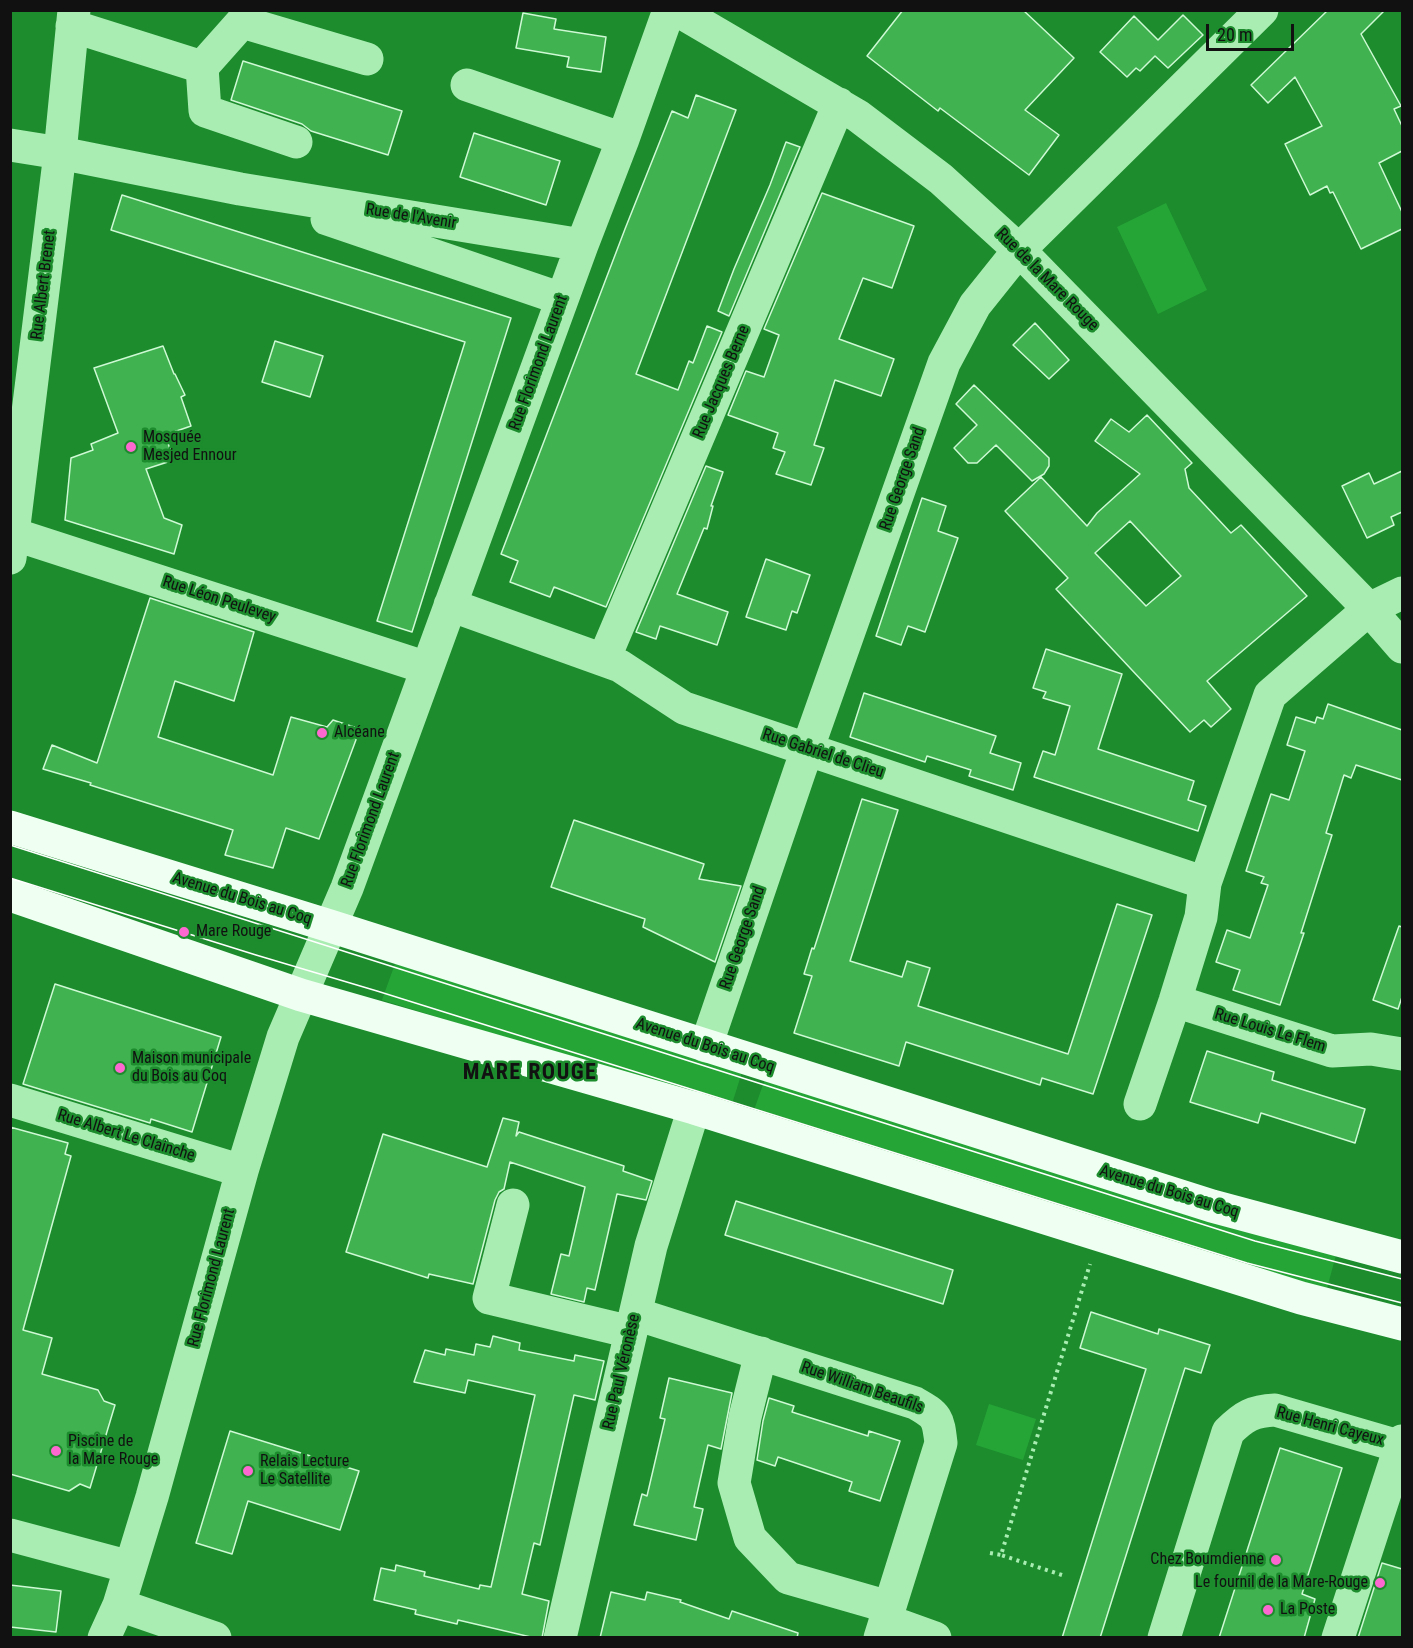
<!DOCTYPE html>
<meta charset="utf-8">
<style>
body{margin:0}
#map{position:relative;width:1413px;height:1648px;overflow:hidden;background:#1c8c2d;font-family:"Roboto Condensed",sans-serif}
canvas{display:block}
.frame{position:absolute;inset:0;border:12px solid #111;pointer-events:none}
.scale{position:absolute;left:1206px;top:24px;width:88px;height:27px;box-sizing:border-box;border:3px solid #111;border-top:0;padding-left:8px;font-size:18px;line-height:21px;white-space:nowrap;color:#111;-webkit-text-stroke:4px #1c8c2d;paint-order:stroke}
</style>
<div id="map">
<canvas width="1413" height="1648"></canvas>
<div class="frame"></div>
<div class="scale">20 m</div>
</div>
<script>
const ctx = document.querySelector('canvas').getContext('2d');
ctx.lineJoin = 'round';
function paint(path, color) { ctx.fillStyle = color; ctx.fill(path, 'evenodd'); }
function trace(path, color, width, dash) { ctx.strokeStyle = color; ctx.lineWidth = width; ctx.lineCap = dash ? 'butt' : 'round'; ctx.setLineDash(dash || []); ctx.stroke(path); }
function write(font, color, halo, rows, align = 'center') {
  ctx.font = font + ' "Roboto Condensed",sans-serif'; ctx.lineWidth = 5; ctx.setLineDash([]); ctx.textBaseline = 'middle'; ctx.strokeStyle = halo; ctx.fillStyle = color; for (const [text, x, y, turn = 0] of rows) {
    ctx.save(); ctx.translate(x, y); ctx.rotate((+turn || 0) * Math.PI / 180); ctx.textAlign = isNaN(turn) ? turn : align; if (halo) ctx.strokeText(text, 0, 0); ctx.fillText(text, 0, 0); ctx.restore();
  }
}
paint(new Path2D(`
 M 1166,203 L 1207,290 L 1158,314 L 1117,227 Z
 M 396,961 L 742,1072 L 731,1107 L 382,1000 Z
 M 765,1079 L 1336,1255 L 1326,1292 L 753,1113 Z
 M 989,1404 L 1036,1419 L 1023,1460 L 976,1445 Z`), '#26a537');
const building = new Path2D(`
 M 903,10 L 1023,10 L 1074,58 L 1025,110 L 1059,135 L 1029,175 L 940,108 L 938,111 L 867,56 Z
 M 1328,10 L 1385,10 L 1361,34 L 1401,106 L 1394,109 L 1402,126 L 1402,151 L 1379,163 L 1402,212 L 1402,229 L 1361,249 L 1333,192 L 1330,193 L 1327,186 L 1310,195 L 1285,144 L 1322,126 L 1295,77 L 1268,103 L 1251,85 Z
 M 523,13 L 556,19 L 554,29 L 606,37 L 601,72 L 567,67 L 569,57 L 516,48 Z
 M 1183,15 L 1203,35 L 1168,68 L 1155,56 L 1140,71 L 1136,68 L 1127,77 L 1100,52 L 1134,16 L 1158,40 Z
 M 243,61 L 402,111 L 388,155 L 311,131 L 302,124 L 231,100 Z
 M 696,95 L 736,110 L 636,374 L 678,390 L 689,361 L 693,363 L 707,326 L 722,332 L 606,607 L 554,587 L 550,597 L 510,582 L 518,561 L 501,554 L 625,229 L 672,111 L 688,118 Z
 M 474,133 L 560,161 L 546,205 L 460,177 Z
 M 786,142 L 800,147 L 729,316 L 718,311 L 734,269 L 770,185 Z
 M 822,193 L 914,226 L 892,288 L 863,278 L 839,339 L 894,359 L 881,396 L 835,380 L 814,445 L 824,448 L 811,485 L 776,474 L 785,452 L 773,448 L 778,433 L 728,415 L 746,371 L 764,377 L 779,335 L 764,329 Z
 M 122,195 L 511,318 L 412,632 L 377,621 L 465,342 L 111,230 Z
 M 1035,323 L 1069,360 L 1049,379 L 1013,345 Z
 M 275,341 L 323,356 L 310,397 L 262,382 Z
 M 163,346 L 174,374 L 175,374 L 185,395 L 181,397 L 191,426 L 165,435 L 174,460 L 146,469 L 164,518 L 182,525 L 174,554 L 65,520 L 71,458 L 93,450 L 91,444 L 118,433 L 94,368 Z
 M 974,385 L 1049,458 L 1049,466 L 1044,474 L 1032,481 L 996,445 L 977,463 L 968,463 L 954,448 L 977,425 L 956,404 Z
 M 1147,415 L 1192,463 L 1185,469 L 1189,488 L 1231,533 L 1241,525 L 1307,596 L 1207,681 L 1231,709 L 1211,727 L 1204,720 L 1190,732 L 1056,589 L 1068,578 L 1005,511 L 1041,477 L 1087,526 L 1097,513 L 1140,474 L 1095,441 L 1111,419 L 1129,432 ZM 1130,521 L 1181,576 L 1146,606 L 1095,553 Z
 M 706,466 L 723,472 L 711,506 L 713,506 L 707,529 L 704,528 L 677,594 L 728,612 L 717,645 L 660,626 L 656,639 L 636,632 Z
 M 1402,471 L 1402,512 L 1391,517 L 1394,525 L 1367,538 L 1342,486 L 1369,473 L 1374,484 Z
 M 922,498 L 946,506 L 938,531 L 958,538 L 925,632 L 908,626 L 901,645 L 876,636 Z
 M 766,559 L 810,575 L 797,613 L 792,611 L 786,630 L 746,617 Z
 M 150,598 L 254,632 L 234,701 L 175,681 L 158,737 L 273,775 L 291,717 L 327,727 L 333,720 L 360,729 L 319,839 L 286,828 L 273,868 L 225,855 L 233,830 L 90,785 L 91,783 L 43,769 L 52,745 L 97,763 Z
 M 1046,649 L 1122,674 L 1098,749 L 1194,781 L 1188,800 L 1206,806 L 1198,831 L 1034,777 L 1043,751 L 1055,755 L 1070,706 L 1043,698 L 1046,692 L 1033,688 Z
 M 864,693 L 996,736 L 990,753 L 1021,763 L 1013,790 L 969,776 L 971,770 L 927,756 L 925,762 L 850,737 Z
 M 1328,704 L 1402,730 L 1402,780 L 1356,765 L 1351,778 L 1344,775 L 1326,833 L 1332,835 L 1301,933 L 1304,933 L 1280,1005 L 1233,990 L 1240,970 L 1216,962 L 1227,930 L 1250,938 L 1268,885 L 1261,883 L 1264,877 L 1246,871 L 1271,794 L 1289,800 L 1305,751 L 1287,745 L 1296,717 L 1315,723 L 1317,717 L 1323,719 Z
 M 862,799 L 898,810 L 850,961 L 902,977 L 907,961 L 930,968 L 918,1006 L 1068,1054 L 1117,904 L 1152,915 L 1093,1094 L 1042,1078 L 1040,1085 L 906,1042 L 899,1066 L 794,1033 L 812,976 L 804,974 L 812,948 L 814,949 Z
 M 574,820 L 704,864 L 699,879 L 741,886 L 715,962 L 643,927 L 645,919 L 551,887 Z
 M 1399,926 L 1402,927 L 1402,997 L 1398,1009 L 1373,1000 Z
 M 55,984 L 221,1037 L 192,1132 L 151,1119 L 150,1123 L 23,1084 Z
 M 1207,1051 L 1274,1072 L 1272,1080 L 1365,1109 L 1355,1143 L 1261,1113 L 1258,1123 L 1190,1102 Z
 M 503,1118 L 519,1122 L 516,1136 L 519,1132 L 624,1166 L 623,1171 L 652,1181 L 646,1200 L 617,1194 L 595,1290 L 587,1288 L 584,1302 L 551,1294 L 561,1254 L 569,1256 L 585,1187 L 510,1162 L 504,1189 L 499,1192 L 495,1200 L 473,1284 L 429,1274 L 428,1278 L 346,1252 L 383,1134 L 487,1167 Z
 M 10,1127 L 68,1143 L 65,1154 L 71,1156 L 23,1330 L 52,1338 L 42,1374 L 98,1390 L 104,1401 L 115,1405 L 90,1488 L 80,1484 L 69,1491 L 10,1474 Z
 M 736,1201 L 953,1270 L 943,1304 L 725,1235 Z
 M 1091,1312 L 1158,1334 L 1159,1329 L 1210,1345 L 1201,1373 L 1185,1368 L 1100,1638 L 1062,1638 L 1146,1369 L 1080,1348 Z
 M 493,1336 L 520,1343 L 519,1350 L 574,1361 L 575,1355 L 604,1361 L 595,1400 L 574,1395 L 540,1545 L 534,1543 L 522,1594 L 549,1601 L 542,1638 L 535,1638 L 458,1620 L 457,1624 L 415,1614 L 416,1610 L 374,1600 L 381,1568 L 395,1571 L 396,1565 L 425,1572 L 424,1576 L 479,1589 L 480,1585 L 491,1587 L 535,1395 L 468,1380 L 465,1393 L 414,1382 L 425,1350 L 445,1355 L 446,1349 L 474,1355 L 476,1344 L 490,1347 Z
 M 669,1378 L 732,1393 L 721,1449 L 708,1445 L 694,1507 L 703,1509 L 696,1540 L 634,1525 L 642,1494 L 647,1496 L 665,1419 L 660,1418 Z
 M 769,1398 L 794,1406 L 792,1412 L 868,1436 L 869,1431 L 900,1441 L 880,1501 L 849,1491 L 852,1482 L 778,1457 L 775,1466 L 757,1460 L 763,1421 Z
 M 230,1431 L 359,1471 L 340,1530 L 248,1501 L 232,1554 L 196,1543 Z
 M 1280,1448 L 1342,1468 L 1302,1594 L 1315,1599 L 1304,1638 L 1219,1638 Z
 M 1382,1563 L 1402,1569 L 1402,1638 L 1358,1638 Z
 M 10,1585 L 61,1591 L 56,1632 L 10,1627 Z
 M 611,1592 L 645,1600 L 647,1592 L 681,1600 L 680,1602 L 729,1619 L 732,1611 L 798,1633 L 797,1638 L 600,1638 Z`);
paint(building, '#40b250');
trace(building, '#cef9d4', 1.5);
trace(new Path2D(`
 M 990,1553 L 1001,1555
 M 1062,1575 L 1001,1555 L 1090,1264`), '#a9edb2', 4, [3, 4.5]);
trace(new Path2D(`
 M 677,10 L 858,116 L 941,179 L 1019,250 L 1369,609 L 1402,647
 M 72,26 L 202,67 L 242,22 L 367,59
 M 202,67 L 205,111 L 296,142
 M 467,85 L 623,139
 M 10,145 L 60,153 L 240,189 L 582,245
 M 327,219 L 562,299
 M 10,533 L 427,668
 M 10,558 L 60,153 L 74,10
 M 450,605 L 620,666 L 684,708 L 1205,883
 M 604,659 L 839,104
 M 1175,1001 L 1332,1051 L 1371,1049 L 1402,1054
 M 706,1046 L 800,770 L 944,363 L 975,305 L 1019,250 L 1262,10
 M 10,1100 L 242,1171
 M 1140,1104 L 1175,1001 L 1201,917 L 1205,883 L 1270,695 L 1369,609 L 1402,593
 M 513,1205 L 489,1298 L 631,1332
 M 636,1314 L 915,1403 C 938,1416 938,1418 941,1443 L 880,1638
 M 761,1353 L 745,1417 L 734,1483 L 750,1538 L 788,1578 L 889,1607
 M 10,1535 L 130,1567
 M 119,1605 L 215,1638
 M 885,1620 L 935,1638
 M 104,1638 L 119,1605 L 152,1497 L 242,1171 L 283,1037 L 347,888 L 582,245 L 623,139 L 669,10
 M 560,1638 L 651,1246 L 694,1108
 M 1164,1638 L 1228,1432 C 1244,1416 1253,1411 1275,1410 L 1402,1447
 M 1338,1638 L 1402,1441`), '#a9edb2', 33);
trace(new Path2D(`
 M 10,827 L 330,926 L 1212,1206 L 1402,1257
 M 10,895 L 301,995 L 694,1108 L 1301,1298 L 1402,1324`), '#effff2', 33);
trace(new Path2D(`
 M 10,845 L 1255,1241 L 1402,1279
 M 10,878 L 256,955 L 377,991 L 1247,1263 L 1402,1303`), '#fff', 1.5);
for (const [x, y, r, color] of [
 [131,447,6,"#fd67d0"],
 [322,733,6,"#fd67d0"],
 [184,932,6,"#fd67d0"],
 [120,1068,6,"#fd67d0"],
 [56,1451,6,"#fd67d0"],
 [248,1471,6,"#fd67d0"],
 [1276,1560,6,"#fd67d0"],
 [1380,1583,6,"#fd67d0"],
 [1268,1610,6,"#fd67d0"]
]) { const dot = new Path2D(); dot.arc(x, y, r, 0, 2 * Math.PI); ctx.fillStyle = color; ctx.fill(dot); trace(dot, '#1c8c2d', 2); }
write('16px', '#111', '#1c8c2d', [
 ["Rue de l'Avenir",411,217,9],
 ["Rue de la Mare Rouge",1047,280,45],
 ["Rue Albert Brenet",44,285,-83],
 ["Rue Florimond Laurent",539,363,-70],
 ["Rue Jacques Berne",722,382,-67],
 ["Rue George Sand",903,479,-71],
 ["Rue Léon Peulevey",219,600,18],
 ["Rue Gabriel de Clieu",823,754,18],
 ["Rue Florimond Laurent",371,820,-70],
 ["Avenue du Bois au Coq",242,899,17],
 ["Rue George Sand",743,938,-71],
 ["Rue Louis Le Flem",1270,1031,17],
 ["Avenue du Bois au Coq",705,1046,18],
 ["Rue Albert Le Clainche",126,1136,17],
 ["Avenue du Bois au Coq",1169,1192,17],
 ["Rue Florimond Laurent",212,1278,-75],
 ["Rue Paul Véronèse",622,1372,-77],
 ["Rue William Beaufils",862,1388,19],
 ["Rue Henri Cayeux",1330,1427,15]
]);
write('16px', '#111', '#1c8c2d', [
 ["Mosquée",143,438],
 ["Mesjed Ennour",143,456],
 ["Alcéane",334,733],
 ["Mare Rouge",196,932],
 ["Maison municipale",132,1059],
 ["du Bois au Coq",132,1077],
 ["Piscine de",68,1442],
 ["la Mare Rouge",68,1460],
 ["Relais Lecture",260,1462],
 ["Le Satellite",260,1480],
 ["Chez Boumdienne",1264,1560,"right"],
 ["Le fournil de la Mare-Rouge",1368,1583,"right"],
 ["La Poste",1280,1610]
], 'left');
ctx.letterSpacing = '1.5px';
write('bold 22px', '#111', '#1c8c2d', [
 ["MARE ROUGE",530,1073]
]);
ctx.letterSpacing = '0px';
</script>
